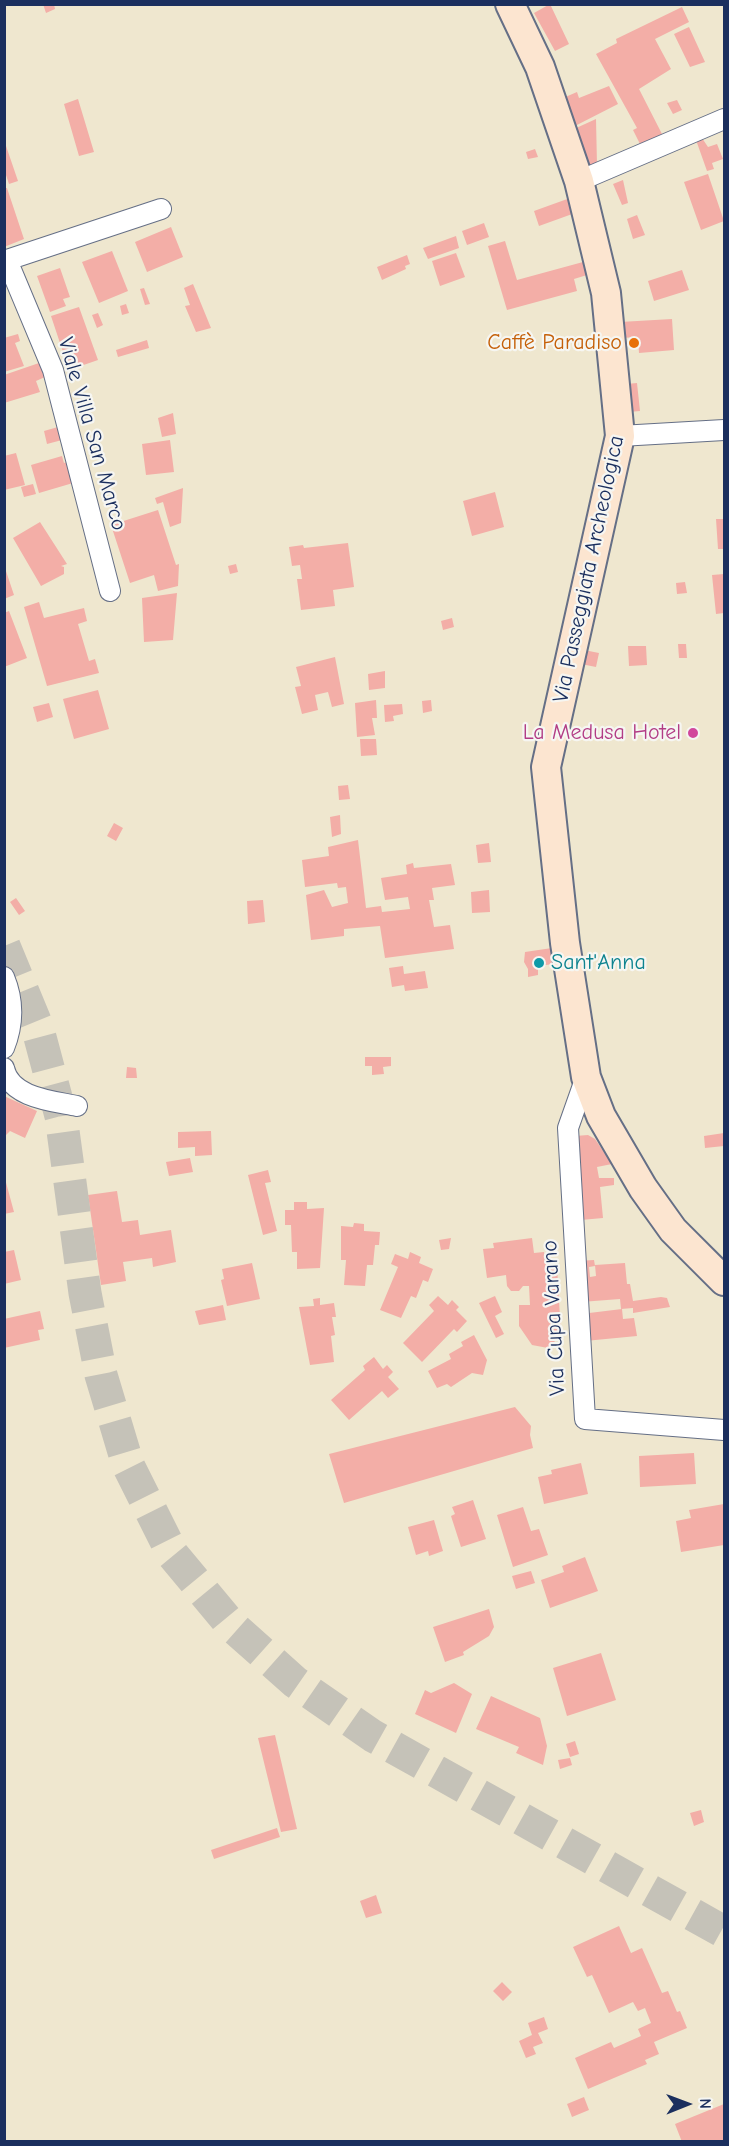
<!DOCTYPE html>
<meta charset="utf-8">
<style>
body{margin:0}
#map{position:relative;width:729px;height:2146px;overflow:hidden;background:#efe7cf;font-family:"Comic Neue",sans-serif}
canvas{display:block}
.frame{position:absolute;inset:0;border:6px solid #1b2f5e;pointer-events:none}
.north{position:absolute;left:657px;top:2074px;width:60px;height:60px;-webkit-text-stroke:4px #f6f6f2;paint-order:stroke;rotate:89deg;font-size:16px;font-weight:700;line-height:24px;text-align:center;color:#1b2f5e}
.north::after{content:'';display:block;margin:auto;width:21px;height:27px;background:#1b2f5e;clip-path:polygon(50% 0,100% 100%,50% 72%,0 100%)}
</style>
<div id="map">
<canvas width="729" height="2146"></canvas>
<div class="frame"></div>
<div class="north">N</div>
</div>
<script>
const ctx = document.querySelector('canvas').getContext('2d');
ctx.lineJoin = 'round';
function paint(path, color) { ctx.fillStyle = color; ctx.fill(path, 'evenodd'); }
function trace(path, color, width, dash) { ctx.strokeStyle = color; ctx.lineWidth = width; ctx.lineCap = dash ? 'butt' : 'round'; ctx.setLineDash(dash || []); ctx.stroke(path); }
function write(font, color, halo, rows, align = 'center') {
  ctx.font = font + ' "Comic Neue",sans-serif'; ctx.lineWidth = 4.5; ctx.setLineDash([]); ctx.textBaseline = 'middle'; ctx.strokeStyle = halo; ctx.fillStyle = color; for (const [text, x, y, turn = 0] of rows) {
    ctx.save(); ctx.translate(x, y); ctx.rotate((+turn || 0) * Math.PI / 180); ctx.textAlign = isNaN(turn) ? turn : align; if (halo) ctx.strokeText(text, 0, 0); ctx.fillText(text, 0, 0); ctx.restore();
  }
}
paint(new Path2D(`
 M 43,4 L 54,4 L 55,9 L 46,13 Z
 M 550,4 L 569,44 L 555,51 L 534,13 Z
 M 682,7 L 689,22 L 655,39 L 671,69 L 639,89 L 662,134 L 641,146 L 633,130 L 637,128 L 596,54 L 617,43 L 616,39 Z
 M 689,27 L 705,62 L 690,67 L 674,34 Z
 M 609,86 L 618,104 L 573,127 L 563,98 L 577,92 L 579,98 Z
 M 78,99 L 94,152 L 79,156 L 64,104 Z
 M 677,100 L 682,110 L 673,114 L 667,103 Z
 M 596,119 L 597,165 L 586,170 L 574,129 Z
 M 702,138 L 708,147 L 717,144 L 723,159 L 712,163 L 714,169 L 707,171 L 696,140 Z
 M 5,143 L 18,181 L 9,184 L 4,169 Z
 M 535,149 L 538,157 L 528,159 L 526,152 Z
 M 708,174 L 724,221 L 701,230 L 684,182 Z
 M 623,180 L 628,203 L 622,205 L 613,184 Z
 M 4,188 L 7,188 L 24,239 L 4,247 Z
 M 570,198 L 575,213 L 539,226 L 534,211 Z
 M 637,215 L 645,235 L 633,239 L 627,219 Z
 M 484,223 L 489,237 L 467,245 L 462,231 Z
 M 171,227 L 183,257 L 147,272 L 135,242 Z
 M 456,236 L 459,248 L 428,259 L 423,248 Z
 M 505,241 L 517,280 L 583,262 L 587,275 L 574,279 L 577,291 L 507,310 L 488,246 Z
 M 112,251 L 128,291 L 99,303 L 82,262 Z
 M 456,253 L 465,277 L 440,286 L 432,261 Z
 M 407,255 L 410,264 L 405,266 L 406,269 L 382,280 L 377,267 Z
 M 60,268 L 70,297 L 63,299 L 66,306 L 50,312 L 37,276 Z
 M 682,270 L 689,290 L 654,301 L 648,281 Z
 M 193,284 L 211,328 L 196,332 L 185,306 L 190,305 L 184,288 Z
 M 144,288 L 150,304 L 145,305 L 140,289 Z
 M 126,304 L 129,313 L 122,315 L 120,306 Z
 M 79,307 L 98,360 L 69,370 L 51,316 Z
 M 98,313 L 103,325 L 97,328 L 92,315 Z
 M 672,319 L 674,350 L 639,353 L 638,337 L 621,338 L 620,322 Z
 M 18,334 L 20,341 L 15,343 L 24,366 L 4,372 L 4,338 Z
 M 147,340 L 149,348 L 118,357 L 116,350 Z
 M 39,363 L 45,377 L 36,381 L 40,392 L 4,403 L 4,375 Z
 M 637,383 L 640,411 L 629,412 L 626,384 Z
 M 173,413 L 176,434 L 162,437 L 158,418 Z
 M 58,427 L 62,440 L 47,444 L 44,431 Z
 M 170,440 L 174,472 L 146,475 L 142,444 Z
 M 16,453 L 25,485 L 4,490 L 4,456 Z
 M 62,456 L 64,463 L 67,462 L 73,483 L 39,493 L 31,465 Z
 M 33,484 L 36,494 L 24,497 L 21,487 Z
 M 183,488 L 181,523 L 170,527 L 163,502 L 157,504 L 155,498 Z
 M 495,492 L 504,527 L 472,536 L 463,501 Z
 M 158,510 L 176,565 L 179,564 L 178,586 L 158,591 L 154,575 L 130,583 L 111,525 Z
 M 716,519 L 724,519 L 724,549 L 718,549 Z
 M 40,522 L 67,564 L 61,566 L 64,567 L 64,574 L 41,586 L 13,538 Z
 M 348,543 L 354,587 L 333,590 L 335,606 L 301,610 L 297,579 L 302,579 L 300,565 L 292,566 L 289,547 L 303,545 L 304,548 Z
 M 236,564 L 238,572 L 230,574 L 228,566 Z
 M 4,565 L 14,595 L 4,599 Z
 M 724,574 L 724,613 L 716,614 L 712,575 Z
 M 685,582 L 687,593 L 677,594 L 676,583 Z
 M 177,593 L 173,640 L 144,642 L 142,598 Z
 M 39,602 L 44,618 L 84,608 L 87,621 L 78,624 L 89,661 L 95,659 L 99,673 L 47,686 L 24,607 Z
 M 9,611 L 27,658 L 4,667 L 4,613 Z
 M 452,618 L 454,627 L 443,630 L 441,621 Z
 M 678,644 L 686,644 L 687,658 L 679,658 Z
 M 628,646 L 646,646 L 647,665 L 629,666 Z
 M 584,650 L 599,653 L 596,667 L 581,664 Z
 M 335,657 L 344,704 L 332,707 L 328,692 L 315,695 L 318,710 L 302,714 L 295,687 L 301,686 L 296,667 Z
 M 385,671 L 385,688 L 369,690 L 368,674 Z
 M 98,690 L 109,729 L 74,739 L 63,699 Z
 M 376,700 L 377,718 L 372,718 L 375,735 L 357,737 L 355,703 Z
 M 431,700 L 432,711 L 423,713 L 422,701 Z
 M 49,703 L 53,717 L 37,722 L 33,707 Z
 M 402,704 L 403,714 L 393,716 L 394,721 L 385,722 L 384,705 Z
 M 360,739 L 376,739 L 377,755 L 361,756 Z
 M 348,785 L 350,799 L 339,800 L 338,786 Z
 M 340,815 L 341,834 L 332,837 L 330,817 Z
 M 114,823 L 123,828 L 116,841 L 107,836 Z
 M 358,840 L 366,908 L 381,906 L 382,912 L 410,909 L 408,897 L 385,900 L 381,878 L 407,874 L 406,865 L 413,863 L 414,868 L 451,864 L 455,885 L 432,888 L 434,900 L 429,900 L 434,927 L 450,925 L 454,949 L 385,958 L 380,926 L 344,929 L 344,936 L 311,940 L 306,895 L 324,890 L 332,907 L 348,903 L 346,887 L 338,888 L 337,883 L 305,887 L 302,860 L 329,856 L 328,847 Z
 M 489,843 L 491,862 L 478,863 L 476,845 Z
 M 489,890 L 490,912 L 472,913 L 471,892 Z
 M 16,898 L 25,911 L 19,915 L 10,902 Z
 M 263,900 L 265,922 L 248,924 L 247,901 Z
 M 552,948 L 554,964 L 538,966 L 538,975 L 528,977 L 528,969 L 524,962 L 525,952 Z
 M 403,966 L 404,974 L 425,971 L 428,988 L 405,991 L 404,985 L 392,987 L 389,968 Z
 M 365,1057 L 391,1057 L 391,1066 L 383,1067 L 384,1074 L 372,1075 L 372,1066 L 365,1066 Z
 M 127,1067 L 136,1068 L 137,1078 L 126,1078 Z
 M 4,1096 L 37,1111 L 25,1138 L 10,1131 L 4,1137 Z
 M 211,1131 L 212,1155 L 195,1156 L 195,1147 L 178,1148 L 178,1132 Z
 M 724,1133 L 724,1146 L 705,1148 L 704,1136 Z
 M 588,1135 L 595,1139 L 612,1164 L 597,1167 L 599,1178 L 614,1178 L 614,1185 L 600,1187 L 603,1218 L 581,1220 L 575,1136 Z
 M 190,1158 L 193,1172 L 169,1176 L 166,1162 Z
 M 268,1170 L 271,1182 L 265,1183 L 277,1231 L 263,1235 L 248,1175 Z
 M 4,1175 L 14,1212 L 4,1214 Z
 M 117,1191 L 122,1222 L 138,1220 L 140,1235 L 171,1230 L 176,1262 L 153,1267 L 152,1258 L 123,1262 L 126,1281 L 101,1285 L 88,1195 Z
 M 294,1202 L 307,1202 L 307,1209 L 324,1208 L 320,1268 L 297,1269 L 297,1252 L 292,1252 L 291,1225 L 285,1225 L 285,1210 L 294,1210 Z
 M 354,1223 L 364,1224 L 364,1231 L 380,1232 L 379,1245 L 375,1245 L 373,1265 L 367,1265 L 365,1286 L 344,1285 L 346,1260 L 341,1260 L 341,1226 L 353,1227 Z
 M 451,1238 L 449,1249 L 441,1250 L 439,1240 Z
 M 532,1238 L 534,1253 L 544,1252 L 545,1259 L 549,1258 L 550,1267 L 557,1266 L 561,1335 L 548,1348 L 532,1345 L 519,1326 L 519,1305 L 530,1305 L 529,1286 L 523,1286 L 519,1291 L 511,1291 L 507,1286 L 506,1275 L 487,1278 L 483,1249 L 494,1248 L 493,1243 Z
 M 14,1250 L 21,1280 L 4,1284 L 4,1252 Z
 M 410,1252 L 421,1257 L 419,1263 L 433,1269 L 428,1282 L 423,1280 L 416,1298 L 411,1296 L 401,1318 L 380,1310 L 398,1267 L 391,1264 L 395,1254 L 408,1259 Z
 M 594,1260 L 595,1266 L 589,1267 L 590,1277 L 596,1276 L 595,1265 L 625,1263 L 627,1284 L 630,1284 L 633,1301 L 661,1297 L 667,1298 L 670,1307 L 633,1313 L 633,1308 L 621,1309 L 620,1299 L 581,1302 L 577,1261 Z
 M 252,1263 L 260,1299 L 227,1306 L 221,1280 L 224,1279 L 222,1269 Z
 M 438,1296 L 448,1305 L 452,1300 L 459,1307 L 456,1310 L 467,1321 L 457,1332 L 454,1329 L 422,1362 L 403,1343 L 434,1311 L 429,1305 Z
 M 495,1296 L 502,1312 L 495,1316 L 504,1334 L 496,1338 L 479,1303 Z
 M 320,1298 L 320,1305 L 334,1303 L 336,1317 L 332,1317 L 335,1335 L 331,1336 L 334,1362 L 310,1365 L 299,1307 L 314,1306 L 313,1299 Z
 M 223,1305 L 226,1320 L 199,1325 L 195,1311 Z
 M 622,1309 L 623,1319 L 634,1318 L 637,1336 L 585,1341 L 581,1314 Z
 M 40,1311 L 44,1329 L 38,1330 L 40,1340 L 4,1348 L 4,1319 Z
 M 474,1335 L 487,1360 L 483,1375 L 472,1373 L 451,1387 L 447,1384 L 437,1388 L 428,1371 L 451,1359 L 449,1354 L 463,1346 L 461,1342 Z
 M 374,1357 L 383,1369 L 387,1365 L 393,1372 L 388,1377 L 399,1389 L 388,1398 L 382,1391 L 349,1420 L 331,1400 L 365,1370 L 363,1366 Z
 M 515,1407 L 531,1426 L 530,1435 L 533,1448 L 344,1503 L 329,1454 Z
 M 694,1453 L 696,1484 L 640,1487 L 639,1456 Z
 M 581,1463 L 588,1494 L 544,1504 L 538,1477 L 552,1474 L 551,1470 Z
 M 473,1500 L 486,1539 L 461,1547 L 451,1516 L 455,1514 L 452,1507 Z
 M 724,1504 L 724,1545 L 681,1552 L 676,1521 L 691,1518 L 689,1510 Z
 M 523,1507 L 531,1531 L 539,1529 L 548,1555 L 513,1567 L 497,1515 Z
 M 434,1520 L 443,1551 L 429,1556 L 428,1551 L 416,1555 L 408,1527 Z
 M 585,1557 L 598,1591 L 550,1608 L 541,1580 L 564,1572 L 562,1566 Z
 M 531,1571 L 535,1583 L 516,1589 L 512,1576 Z
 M 489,1609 L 494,1627 L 489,1636 L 463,1652 L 464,1655 L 445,1662 L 433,1627 Z
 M 601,1653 L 616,1700 L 567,1716 L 553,1668 Z
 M 454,1683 L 472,1694 L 456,1733 L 415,1714 L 425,1690 L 431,1693 Z
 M 491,1696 L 540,1718 L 547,1746 L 543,1765 L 516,1753 L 519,1747 L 476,1729 Z
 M 275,1735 L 297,1829 L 281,1832 L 258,1738 Z
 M 575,1741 L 579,1754 L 570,1757 L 566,1744 Z
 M 570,1758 L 572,1765 L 560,1769 L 558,1760 Z
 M 701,1810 L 704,1822 L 694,1826 L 690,1813 Z
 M 277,1828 L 280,1837 L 214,1859 L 211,1850 Z
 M 376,1895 L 382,1913 L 366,1918 L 360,1901 Z
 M 619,1926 L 631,1953 L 642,1948 L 662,1993 L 668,1991 L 677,2012 L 680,2011 L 687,2028 L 654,2042 L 659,2054 L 645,2060 L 647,2064 L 588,2089 L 575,2058 L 611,2042 L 614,2048 L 641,2036 L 638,2029 L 651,2023 L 645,2008 L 638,2011 L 633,2002 L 609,2013 L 592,1975 L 587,1977 L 573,1947 Z
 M 502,1982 L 512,1992 L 503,2001 L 493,1991 Z
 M 544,2017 L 548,2029 L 538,2033 L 543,2043 L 533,2047 L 536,2054 L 526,2058 L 519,2041 L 532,2035 L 528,2023 Z
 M 584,2097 L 589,2110 L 572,2117 L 567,2104 Z
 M 724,2104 L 724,2142 L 682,2142 L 675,2124 Z`), '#f3aea7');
trace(new Path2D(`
 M 4,946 L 37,1026 L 61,1116 L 85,1293 L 101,1375 L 128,1465 L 173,1555 L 231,1625 L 295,1682 L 373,1736 L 724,1932`), '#c5c2b8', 33, [33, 16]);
const street = new Path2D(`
 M 579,181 L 724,119
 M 7,260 L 53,370 L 110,591
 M 4,261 L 161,209
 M 620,436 L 724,430
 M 4,977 C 14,1001 14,1023 4,1048
 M 4,1068 C 10,1098 53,1101 77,1106
 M 586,1077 L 568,1128 L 585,1419 L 724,1430`);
const secondary = new Path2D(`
 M 510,4 L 540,67 L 579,181 L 606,293 L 620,436 L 546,767 L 565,943 L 586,1077 L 601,1116 L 643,1188 L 673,1230 L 724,1281`);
trace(street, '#656f86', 22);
trace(secondary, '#656f86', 32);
trace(street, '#fff', 20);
trace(secondary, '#fce5d0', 28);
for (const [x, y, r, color] of [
 [634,343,6,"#e8710a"],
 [693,733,6,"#d1479c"],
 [539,963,6,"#0f9aa8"]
]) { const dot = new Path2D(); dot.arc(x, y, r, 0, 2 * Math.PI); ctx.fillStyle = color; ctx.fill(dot); trace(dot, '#f6f6f2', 2); }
write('22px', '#c56008', '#f6f6f2', [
 ["Caffè Paradiso",622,343]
], 'right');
write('22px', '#1b2f5e', '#f6f6f2', [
 ["Viale Villa San Marco",92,434,74],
 ["Via Passeggiata Archeologica",589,569,-78],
 ["Via Cupa Varano",554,1318,-93]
]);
write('22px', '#b23c85', '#f6f6f2', [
 ["La Medusa Hotel",681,733]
], 'right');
write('22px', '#0d838f', '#f6f6f2', [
 ["Sant'Anna",551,963]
], 'left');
</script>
